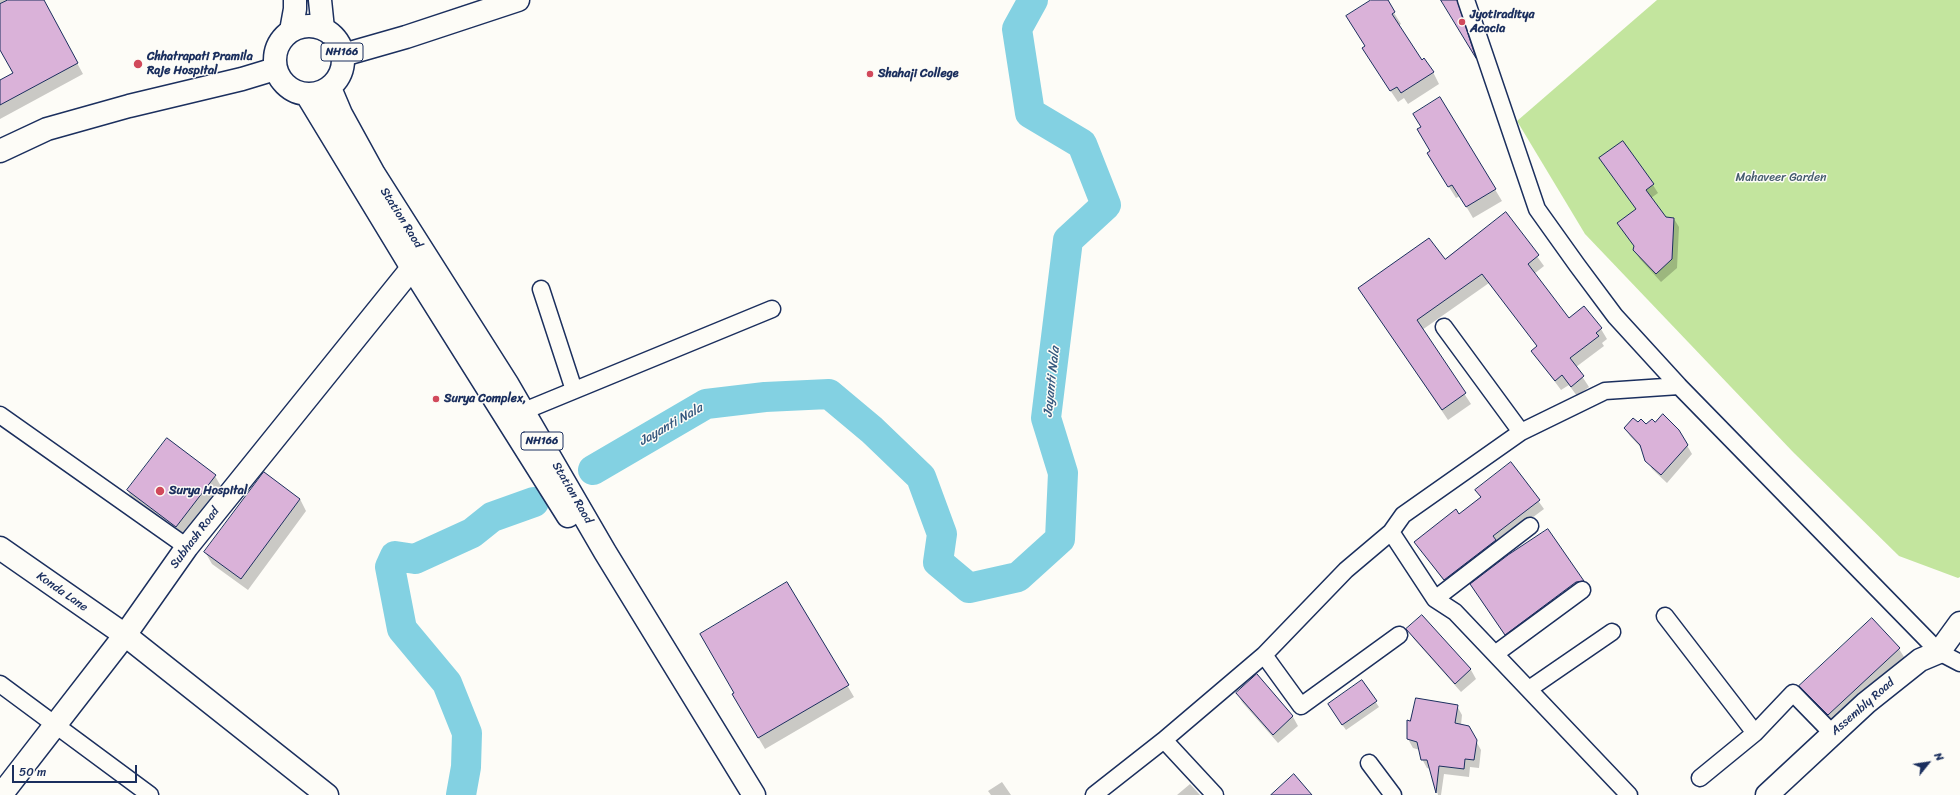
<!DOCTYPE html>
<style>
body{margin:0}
#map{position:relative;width:1960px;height:795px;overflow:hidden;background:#fdfcf7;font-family:Sriracha,sans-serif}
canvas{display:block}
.north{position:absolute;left:1908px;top:743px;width:40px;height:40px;-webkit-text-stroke:3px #fdfcf7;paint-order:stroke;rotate:60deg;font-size:11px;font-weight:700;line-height:16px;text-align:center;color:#1b2f5e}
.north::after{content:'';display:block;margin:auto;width:14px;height:18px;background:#1b2f5e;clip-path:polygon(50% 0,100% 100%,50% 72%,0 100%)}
.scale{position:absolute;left:12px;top:765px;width:125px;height:18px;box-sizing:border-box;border:2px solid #1b2f5e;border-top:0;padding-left:5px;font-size:12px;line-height:14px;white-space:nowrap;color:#1b2f5e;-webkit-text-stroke:3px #fdfcf7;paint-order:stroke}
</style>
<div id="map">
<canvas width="1960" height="795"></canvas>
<div class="north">N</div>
<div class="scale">50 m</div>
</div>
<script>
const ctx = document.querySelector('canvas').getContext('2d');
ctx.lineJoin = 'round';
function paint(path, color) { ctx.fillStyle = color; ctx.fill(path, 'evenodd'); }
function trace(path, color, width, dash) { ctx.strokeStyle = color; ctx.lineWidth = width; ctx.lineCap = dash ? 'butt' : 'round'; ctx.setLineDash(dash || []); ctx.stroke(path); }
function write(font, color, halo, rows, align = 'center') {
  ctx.font = font + ' Sriracha,sans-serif'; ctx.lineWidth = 3; ctx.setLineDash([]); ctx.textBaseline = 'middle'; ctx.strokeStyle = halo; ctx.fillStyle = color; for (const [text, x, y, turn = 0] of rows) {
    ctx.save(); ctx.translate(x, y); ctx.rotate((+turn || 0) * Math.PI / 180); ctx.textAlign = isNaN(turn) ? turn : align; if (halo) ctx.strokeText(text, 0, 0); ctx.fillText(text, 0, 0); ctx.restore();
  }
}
paint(new Path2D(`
 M 1657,0 L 1960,0 L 1960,577 L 1958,578 L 1899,556 L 1793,452 L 1585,234 L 1517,121 Z`), '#c3e59e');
paint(new Path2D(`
 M 0,0 L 43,0 L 83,74 L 0,119 L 0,81 L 14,74 L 0,48 Z
 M 1373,0 L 1386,0 L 1401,24 L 1398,26 L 1422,61 L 1433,72 L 1439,84 L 1408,104 L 1404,98 L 1398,102 L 1370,60 L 1366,47 L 1347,17 Z
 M 1442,0 L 1463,0 L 1482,67 Z
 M 1440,98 L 1502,201 L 1473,218 L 1460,196 L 1456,198 L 1435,165 L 1422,127 Z
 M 1606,167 L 1653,185 L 1658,193 L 1651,198 L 1666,218 L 1674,219 L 1679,227 L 1677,268 L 1661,282 L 1640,259 L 1634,250 L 1635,247 L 1619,223 L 1637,210 Z
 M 1506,214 L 1544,266 L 1534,274 L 1569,319 L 1601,329 L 1607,339 L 1602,343 L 1604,346 L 1576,367 L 1589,387 L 1577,396 L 1569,385 L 1561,390 L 1532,351 L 1538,347 L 1489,283 L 1422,330 L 1471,404 L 1448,420 L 1359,288 L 1444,261 Z
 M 1638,424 L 1646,426 L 1655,424 L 1678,430 L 1692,454 L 1667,483 L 1652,469 L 1643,450 L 1630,436 L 1625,428 Z
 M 1511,463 L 1544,509 L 1497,544 L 1449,588 L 1415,542 L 1459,515 L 1481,498 L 1476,490 Z
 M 215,476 L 222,488 L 183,538 L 134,502 L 128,491 Z
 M 300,499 L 306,511 L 248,590 L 212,564 L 205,552 Z
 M 1547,530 L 1590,593 L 1583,594 L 1512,646 L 1471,585 Z
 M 787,584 L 854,697 L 765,749 L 733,695 L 736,693 Z
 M 1422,616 L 1471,670 L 1476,679 L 1461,692 L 1413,638 L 1408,629 Z
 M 1899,649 L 1906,660 L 1835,726 L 1807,697 L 1800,686 Z
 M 1257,675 L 1293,717 L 1298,726 L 1278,743 L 1242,702 L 1237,693 Z
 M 1362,682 L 1379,707 L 1346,730 L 1332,710 Z
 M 1457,706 L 1462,715 L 1461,725 L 1468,727 L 1481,750 L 1479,768 L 1470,767 L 1469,777 L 1444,774 L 1441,795 L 1438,795 L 1430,769 L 1427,768 L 1422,759 L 1420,750 L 1413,748 L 1408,739 L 1411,722 Z
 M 1002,782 L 1011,795 L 991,795 L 988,791 Z
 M 1190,784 L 1200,795 L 1177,795 Z`), '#0003');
trace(new Path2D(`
 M 593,470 L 706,404 L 765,397 L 829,394 L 872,430 L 921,477 L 942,534 L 938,562 L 969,588 L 1018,577 L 1060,539 L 1063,473 L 1046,418 L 1068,240 L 1106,205 L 1082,144 L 1030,113 L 1017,29 L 1033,0
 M 461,795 L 466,767 L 467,733 L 447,683 L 402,629 L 390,567 L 395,556 L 415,559 L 472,533 L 492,517 L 534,502`), '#83d1e2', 30);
const building = new Path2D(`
 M 8,0 L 44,0 L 78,63 L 0,105 L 0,80 L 13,73 L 0,50 L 0,4 Z
 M 1371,0 L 1388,0 L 1395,12 L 1392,14 L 1422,60 L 1424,58 L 1434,72 L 1401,93 L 1397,87 L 1390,91 L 1362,48 L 1365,46 L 1346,16 Z
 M 1441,0 L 1457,0 L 1476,58 Z
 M 1440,97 L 1496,189 L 1466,207 L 1452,185 L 1448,187 L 1427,153 L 1430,151 L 1417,129 L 1421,127 L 1413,114 Z
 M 1623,141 L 1654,184 L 1646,190 L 1666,217 L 1674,218 L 1672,259 L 1656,274 L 1633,250 L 1634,246 L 1617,223 L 1636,209 L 1599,158 Z
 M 1506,212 L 1539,255 L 1528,264 L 1569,318 L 1584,306 L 1602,328 L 1596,333 L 1599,336 L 1570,358 L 1584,376 L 1571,387 L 1562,375 L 1555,381 L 1531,351 L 1537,346 L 1482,274 L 1417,320 L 1466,393 L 1442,410 L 1358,288 L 1429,238 L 1445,259 Z
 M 1663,414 L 1679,430 L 1688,445 L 1661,475 L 1645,461 L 1640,445 L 1624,428 L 1633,418 L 1638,422 L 1641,419 L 1646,424 L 1652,419 L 1655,422 Z
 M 167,438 L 216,475 L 176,527 L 127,490 Z
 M 1511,462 L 1540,500 L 1493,536 L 1496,540 L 1444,580 L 1414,542 L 1456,509 L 1459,514 L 1481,497 L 1475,490 Z
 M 264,472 L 300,499 L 241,579 L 204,552 Z
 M 1548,529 L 1584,581 L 1576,582 L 1505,635 L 1470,584 L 1508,555 Z
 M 787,582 L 849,685 L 758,738 L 732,694 L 734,693 L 700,634 Z
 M 1422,615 L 1471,669 L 1455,684 L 1406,629 Z
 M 1872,618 L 1900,648 L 1828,715 L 1799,686 Z
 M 1257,674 L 1293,716 L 1273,735 L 1236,693 Z
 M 1362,680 L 1377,701 L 1342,725 L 1328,704 Z
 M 1416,698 L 1458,705 L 1455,723 L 1469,726 L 1477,740 L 1474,760 L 1465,759 L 1464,769 L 1439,766 L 1436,793 L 1427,760 L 1421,760 L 1417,742 L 1407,739 L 1407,720 L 1410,721 Z
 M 1294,774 L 1312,795 L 1271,795 Z`);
paint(building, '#dab2d9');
trace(building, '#1b2f5e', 1);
const street = new Path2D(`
 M 1466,0 L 1537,209 L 1577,265 L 1615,316 L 1679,386 L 1939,652 L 1960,663
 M 541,289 L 574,390
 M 1444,327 L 1521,432
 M 524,411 L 772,309
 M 0,415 L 187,547
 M 1435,599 L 1530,526
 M 1665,616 L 1755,733
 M 1495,654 L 1582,590
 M 1264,655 L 1346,570 L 1391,532
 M 0,684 L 150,795
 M 1529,689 L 1612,632
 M 1164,740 L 1264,655 L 1301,706 L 1399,635
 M 1369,763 L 1393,795
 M 1700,778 L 1755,733 L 1793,693 L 1832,733
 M 1094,795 L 1164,740 L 1215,795
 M 1629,795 L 1455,612 L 1435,599 L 1391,532 L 1403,515 L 1521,432 L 1605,391 L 1679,386`);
const secondary = new Path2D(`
 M 343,55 L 406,37 L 518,0
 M 0,151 L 47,129 L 129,106 L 242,79 L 275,69
 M 0,548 L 125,635 L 327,795
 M 1,795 L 125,635 L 187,547 L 412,268
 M 1767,795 L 1866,703 L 1920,660 L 1939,652 L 1960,623`);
const highway = new Path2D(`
 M 320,0 L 323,29
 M275 60a34 34 0 1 1 68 0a34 34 0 1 1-68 0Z
 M 291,31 L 295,9 L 295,0
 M 330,88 L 341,114 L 374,174 L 508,385 L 605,552 L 754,795
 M 307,95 L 412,268 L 568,516`);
trace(street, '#1b2f5e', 19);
trace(secondary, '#1b2f5e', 25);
trace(highway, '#1b2f5e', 25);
trace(street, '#fdfcf7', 16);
trace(secondary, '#fdfcf7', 22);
trace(highway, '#fdfcf7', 22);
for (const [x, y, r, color] of [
 [1462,22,4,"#d1495b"],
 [138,64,5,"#d1495b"],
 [870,74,4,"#d1495b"],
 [436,399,4,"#d1495b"],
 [160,491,5,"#d1495b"]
]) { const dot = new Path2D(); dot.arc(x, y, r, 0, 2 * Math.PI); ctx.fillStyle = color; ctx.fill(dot); trace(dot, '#fdfcf7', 1.5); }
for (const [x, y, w] of [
 [342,52,42],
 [542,441,42]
]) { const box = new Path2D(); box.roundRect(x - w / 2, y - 9, w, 18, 3); ctx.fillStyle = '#fdfcf7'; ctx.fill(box); trace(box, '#1b2f5e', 1); }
write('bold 11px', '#1b2f5e', null, [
 ["NH166",342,52],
 ["NH166",542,441]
]);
write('bold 12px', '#1b2f5e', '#fdfcf7', [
 ["Jyotiraditya",1470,15],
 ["Acacia",1470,29],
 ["Chhatrapati Pramila",147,57],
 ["Raje Hospital",147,71],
 ["Shahaji College",878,74],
 ["Surya Complex,",444,399],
 ["Surya Hospital",169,491]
], 'left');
write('12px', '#455c6e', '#fdfcf7', [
 ["Mahaveer Garden",1781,178]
]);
write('12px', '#1b2f5e', '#fdfcf7', [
 ["Station Raod",401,218,58],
 ["Station Raod",572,493,60],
 ["Subhash Road",195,538,-53],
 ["Konda Lane",62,592,35],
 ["Assembly Road",1863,707,-41]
]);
write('italic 13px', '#35587f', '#fdfcf7', [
 ["Jayanti Nala",1052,382,-84],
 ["Jayanti Nala",671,425,-30]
]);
</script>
